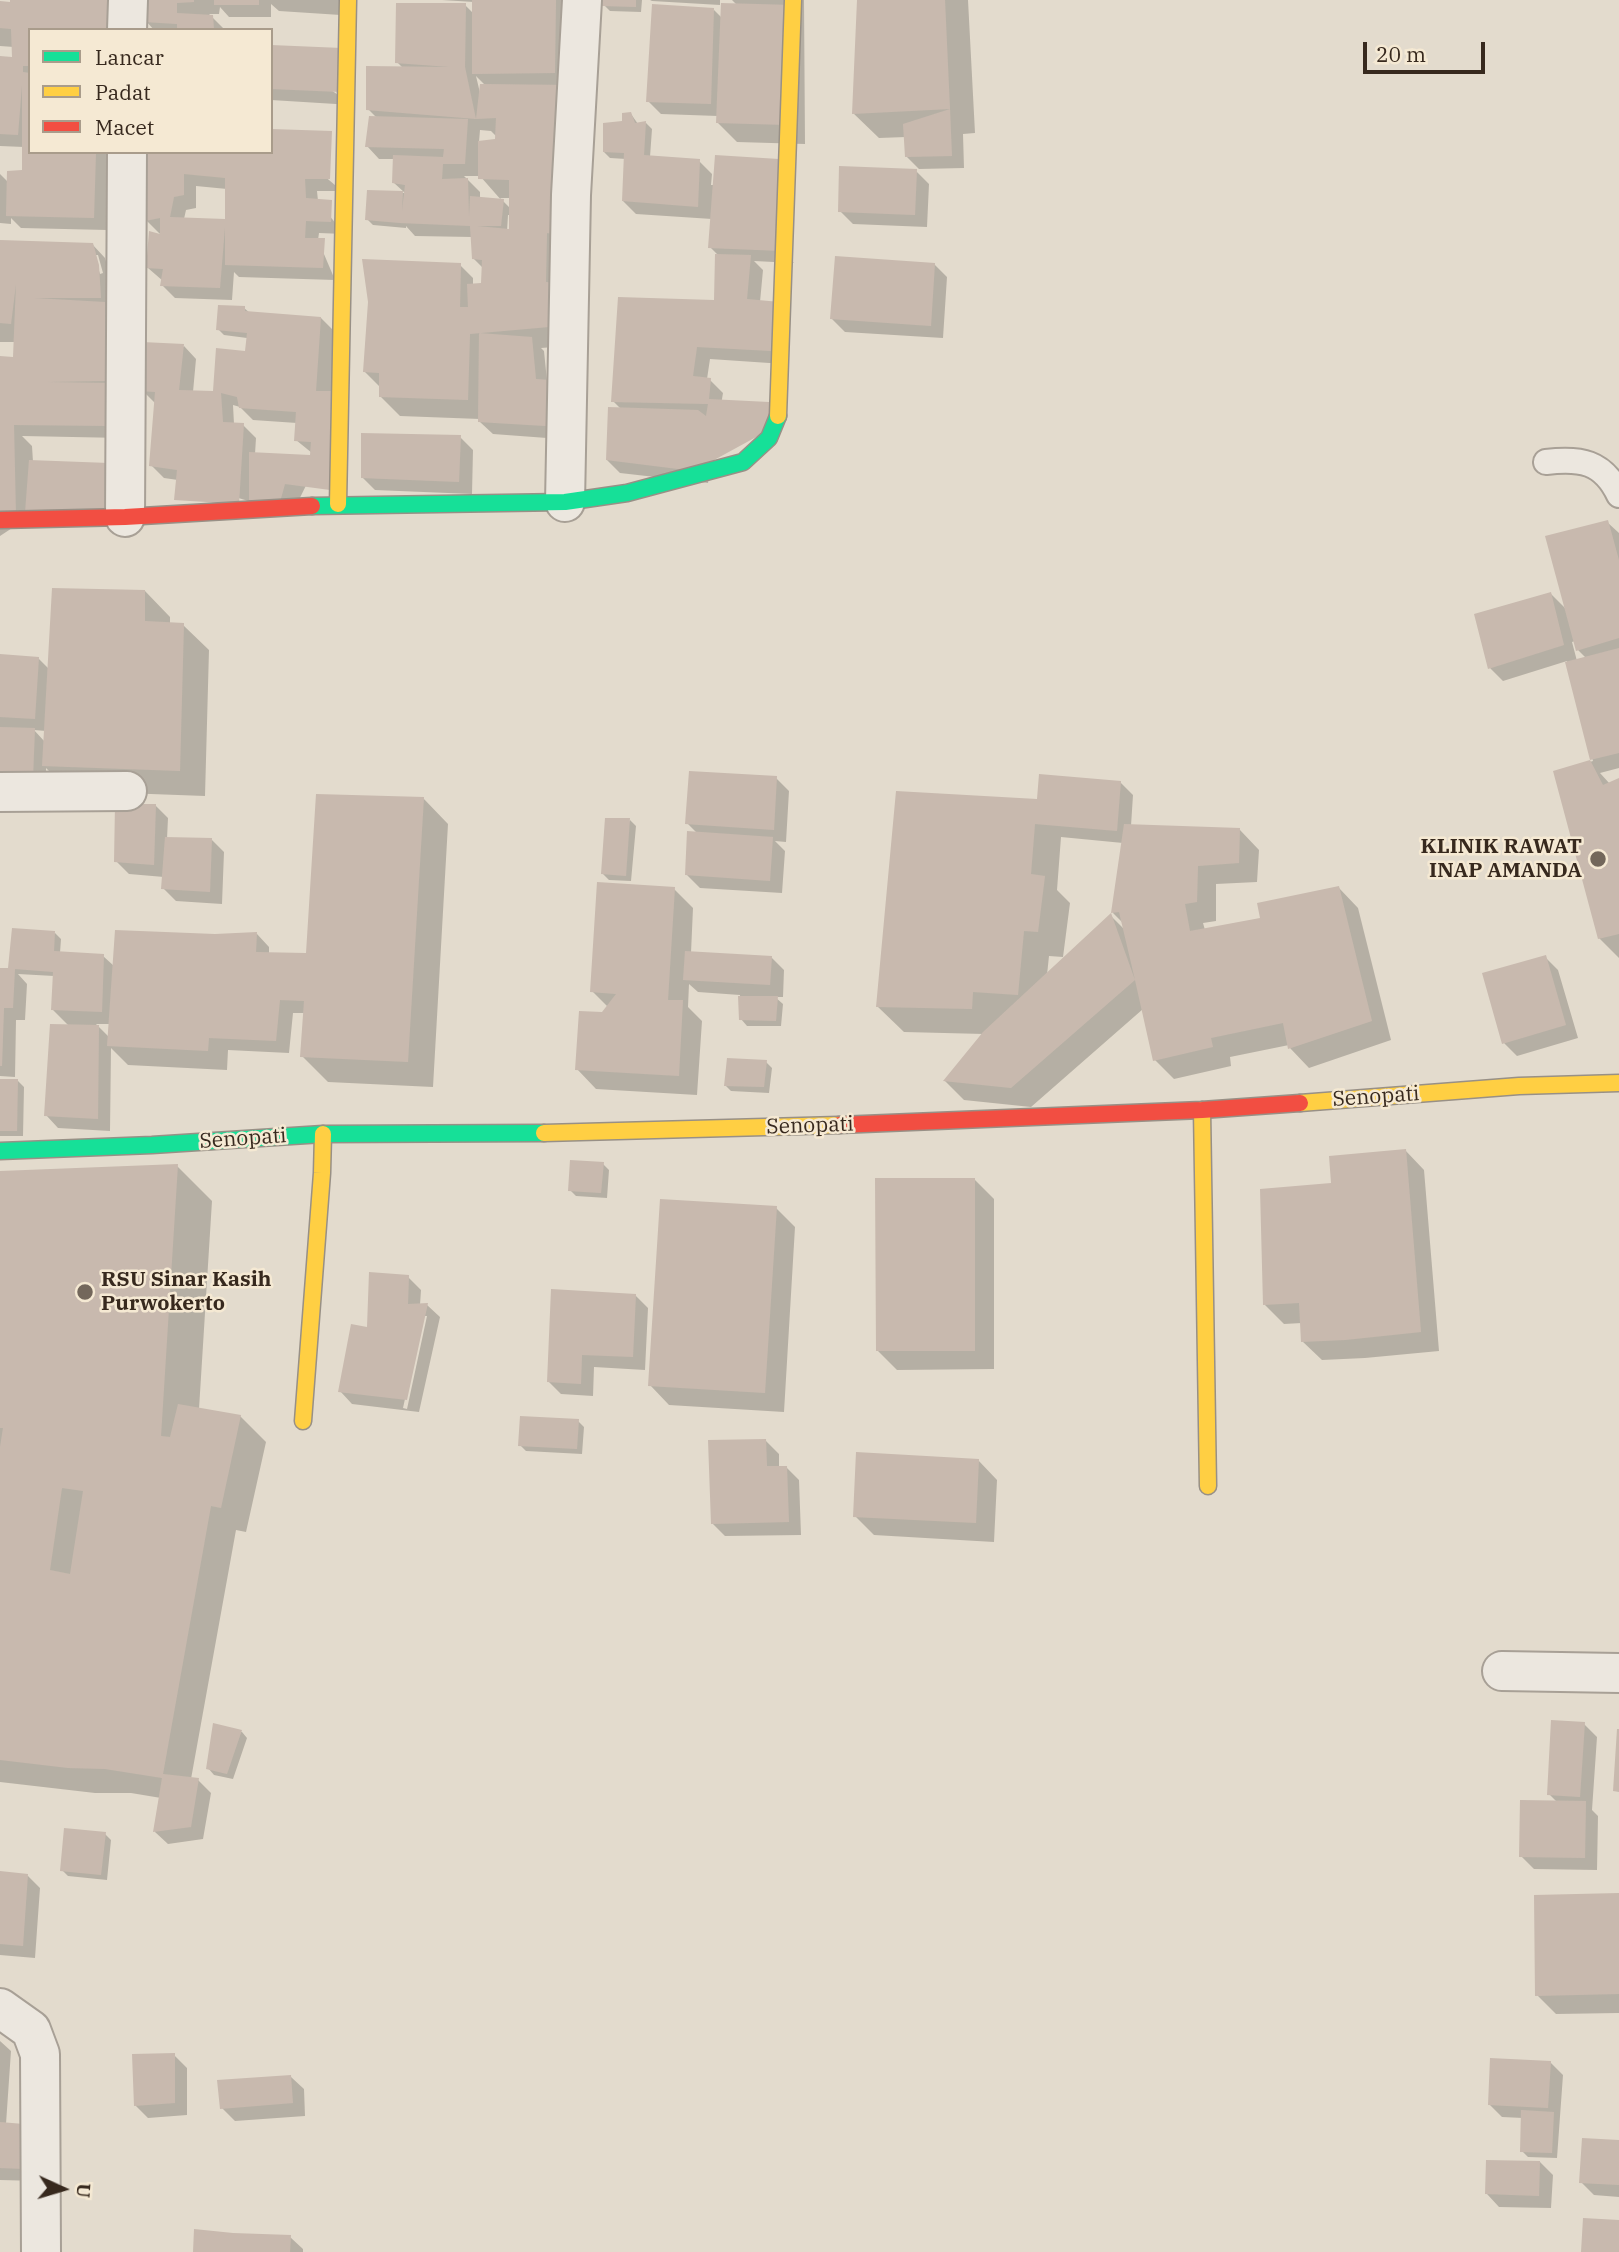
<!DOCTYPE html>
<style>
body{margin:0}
#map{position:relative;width:1619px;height:2252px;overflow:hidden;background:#e3dbcd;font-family:"IBM Plex Serif",serif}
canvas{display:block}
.legend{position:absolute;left:28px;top:28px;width:245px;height:126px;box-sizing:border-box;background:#f5e9d3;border:2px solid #a99c8b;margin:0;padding:9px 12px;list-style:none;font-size:21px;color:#37291e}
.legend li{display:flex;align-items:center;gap:14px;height:35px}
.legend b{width:35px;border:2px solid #a99c8b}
.north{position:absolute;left:28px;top:2154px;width:70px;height:70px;-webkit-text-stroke:5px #f5e9d3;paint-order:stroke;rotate:94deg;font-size:19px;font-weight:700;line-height:28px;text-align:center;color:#37291e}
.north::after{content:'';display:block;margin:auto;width:24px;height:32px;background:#37291e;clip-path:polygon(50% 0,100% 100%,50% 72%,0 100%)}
.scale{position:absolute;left:1363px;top:42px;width:122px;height:32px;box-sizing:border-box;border:4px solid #37291e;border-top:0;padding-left:9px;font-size:21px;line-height:24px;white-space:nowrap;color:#37291e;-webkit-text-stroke:5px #f5e9d3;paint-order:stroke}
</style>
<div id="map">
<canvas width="1619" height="2252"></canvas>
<ul class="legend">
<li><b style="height:9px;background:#16e098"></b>Lancar</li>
<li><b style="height:9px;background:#ffcf43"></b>Padat</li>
<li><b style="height:9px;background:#f24e42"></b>Macet</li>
</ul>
<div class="north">U</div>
<div class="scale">20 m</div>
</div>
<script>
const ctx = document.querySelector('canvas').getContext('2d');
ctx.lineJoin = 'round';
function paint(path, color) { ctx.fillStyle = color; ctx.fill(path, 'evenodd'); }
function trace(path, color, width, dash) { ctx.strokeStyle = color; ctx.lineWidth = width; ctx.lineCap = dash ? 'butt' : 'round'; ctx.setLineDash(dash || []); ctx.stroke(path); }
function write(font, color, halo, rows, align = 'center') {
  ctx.font = font + ' "IBM Plex Serif",serif'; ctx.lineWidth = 5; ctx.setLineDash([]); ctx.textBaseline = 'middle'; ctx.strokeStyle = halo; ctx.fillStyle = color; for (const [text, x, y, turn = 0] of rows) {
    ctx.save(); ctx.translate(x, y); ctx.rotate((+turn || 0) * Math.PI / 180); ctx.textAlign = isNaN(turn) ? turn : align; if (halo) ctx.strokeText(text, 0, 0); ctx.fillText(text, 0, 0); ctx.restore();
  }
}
paint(new Path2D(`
 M 12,0 L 30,30 L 30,152 L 109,152 L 107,230 L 21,228 L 11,218 L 11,224 L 0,223 L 0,174 L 8,182 L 24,172 L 24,147 L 0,146 L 0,58 L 18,64 L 14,47 L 0,46 L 0,3 L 12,4 Z
 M 146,0 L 356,0 L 356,16 L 279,11 L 271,4 L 271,17 L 229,17 L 220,7 L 219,14 L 209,14 L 225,30 L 154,30 L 146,21 Z
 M 442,0 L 590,0 L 567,346 L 541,348 L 544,351 L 547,381 L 574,440 L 493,434 L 480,422 L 480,419 L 400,416 L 380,396 L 380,387 L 364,371 L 460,265 L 473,278 L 473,285 L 482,285 L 484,269 L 473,258 L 472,237 L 415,236 L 406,226 L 406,228 L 373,225 L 367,219 L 369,192 L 405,193 L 393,182 L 394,159 L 379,159 L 367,146 L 376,117 L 368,109 L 403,68 L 397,62 L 465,5 L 474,14 L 474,2 ZM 476,76 L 486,86 L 480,93 ZM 480,130 L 491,131 L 497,137 L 497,140 L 479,142 ZM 464,176 L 480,176 L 502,201 L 480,199 L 480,192 ZM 500,198 L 511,198 L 511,209 ZM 508,215 L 511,215 L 511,231 L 507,231 Z
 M 604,0 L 642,0 L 641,12 L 610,11 L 604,5 Z
 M 650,0 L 720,0 L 720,5 L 652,1 Z
 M 732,0 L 804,0 L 805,144 L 737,142 L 718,123 L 718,116 L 661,114 L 648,101 L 714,10 L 722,18 L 737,5 Z
 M 859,0 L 968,0 L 975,133 L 963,134 L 964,168 L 919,169 L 906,156 L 906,137 L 879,138 L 853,113 Z
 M 271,47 L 352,105 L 271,100 Z
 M 631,114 L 638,124 L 646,123 L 652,129 L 650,157 L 699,161 L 712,174 L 711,185 L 715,185 L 794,263 L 754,261 L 763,270 L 760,302 L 784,364 L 710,359 L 707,379 L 710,380 L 723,393 L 708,483 L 620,473 L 607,460 L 622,410 L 613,401 L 715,302 L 719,256 L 710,247 L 712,219 L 636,214 L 623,201 L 626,159 L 610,158 L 604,152 Z
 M 271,131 L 342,191 L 317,191 L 318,201 L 344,234 L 319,233 L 318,240 L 335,280 L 239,277 L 234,272 L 232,300 L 175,298 L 162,285 L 163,281 L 148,268 L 162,236 L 146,220 L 148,152 L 271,152 ZM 196,186 L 227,189 L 227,221 L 184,219 L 186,210 L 196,208 Z
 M 916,171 L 929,184 L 927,227 L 853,224 L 840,211 Z
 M 0,242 L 92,244 L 105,258 L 111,279 L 123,438 L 22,436 L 32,446 L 33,462 L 108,465 L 0,536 L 0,358 L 15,359 L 16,342 L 0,342 ZM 94,255 L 98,255 L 103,273 L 100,274 Z
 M 934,264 L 947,277 L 943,338 L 845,332 L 832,319 Z
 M 244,308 L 250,313 L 321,318 L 334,331 L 345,406 L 292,514 L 178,480 L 164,478 L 151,465 L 156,404 L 142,390 L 184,346 L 196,359 L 193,392 L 214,393 L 247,353 L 247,338 L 224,335 L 218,329 ZM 233,405 L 240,407 L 253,420 L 297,423 L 296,440 L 312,453 L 311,457 L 255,454 L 256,438 L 243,425 L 234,424 Z
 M 460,437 L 473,450 L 472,494 L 375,490 L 362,477 Z
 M 1607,522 L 1619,533 L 1619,768 L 1600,773 L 1610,784 L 1619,780 L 1619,958 L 1599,938 L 1555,772 L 1593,761 L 1567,661 L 1503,681 L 1490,668 L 1551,594 L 1567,610 ZM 1575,641 L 1578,650 L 1586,658 L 1577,661 L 1572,642 Z
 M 145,591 L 170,617 L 170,624 L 183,625 L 209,650 L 205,796 L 69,791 L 46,768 L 46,790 L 0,789 L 0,656 L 38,658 L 49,669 ZM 34,730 L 46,731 L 45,742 Z
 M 776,778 L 789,791 L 786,842 L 775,841 L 785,851 L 782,893 L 700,888 L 687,875 L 697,833 L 687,823 Z
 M 1120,782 L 1133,795 L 1131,826 L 1240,830 L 1259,850 L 1257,882 L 1216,884 L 1216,921 L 1203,923 L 1205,930 L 1262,919 L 1339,888 L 1358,908 L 1391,1040 L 1309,1068 L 1290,1048 L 1289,1045 L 1230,1057 L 1231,1066 L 1174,1079 L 1155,1060 L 1143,1009 L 1031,1107 L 964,1100 L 945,1081 L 984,1034 L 904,1032 L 878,1007 L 1036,801 ZM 1061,837 L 1123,843 L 1113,913 L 1124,924 L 1126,931 L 1111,916 L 1047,975 L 1049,956 L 1063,957 L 1070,903 L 1057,890 Z
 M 423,798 L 448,824 L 433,1087 L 328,1082 L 302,1056 L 305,1013 L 293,1013 L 289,1053 L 228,1050 L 227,1070 L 128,1065 L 111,1048 L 110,1131 L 58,1128 L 46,1115 L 69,1026 L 53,1010 L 54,976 L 18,974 L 27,984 L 25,1020 L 16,1020 L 15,1077 L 0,1076 L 0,970 L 12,971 L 55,933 L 61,939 L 60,953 L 103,956 L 114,966 L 215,936 L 257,934 L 269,947 L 269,954 L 306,955 ZM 96,1024 L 110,1024 L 109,1037 Z
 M 155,805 L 168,818 L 167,839 L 211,839 L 224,852 L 222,904 L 176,901 L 163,888 L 164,877 L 129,874 L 116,861 Z
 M 630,820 L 636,826 L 631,881 L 609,880 L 603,874 Z
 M 674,889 L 693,908 L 691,953 L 771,957 L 784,970 L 783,997 L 775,997 L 783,1004 L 781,1026 L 747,1026 L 741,1019 L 740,995 L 698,992 L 689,984 L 688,1007 L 702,1021 L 697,1095 L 596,1089 L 577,1069 L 608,1007 L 592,991 Z
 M 1545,957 L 1558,970 L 1578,1038 L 1517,1056 L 1504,1043 Z
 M 766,1062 L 772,1068 L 769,1093 L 731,1091 L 725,1085 Z
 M 0,1081 L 18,1081 L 24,1087 L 23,1136 L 0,1136 Z
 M 1405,1150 L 1424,1170 L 1439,1351 L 1365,1358 L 1322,1360 L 1302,1341 L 1302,1323 L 1284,1324 L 1265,1305 L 1333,1184 Z
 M 603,1164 L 609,1170 L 607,1198 L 576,1196 L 570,1190 Z
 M 177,1166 L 212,1201 L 199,1409 L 240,1416 L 266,1442 L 246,1532 L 236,1530 L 191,1779 L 198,1780 L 211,1793 L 203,1839 L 168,1844 L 155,1832 L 161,1798 L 131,1793 L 95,1793 L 0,1782 L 0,1172 Z
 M 974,1179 L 994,1199 L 994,1369 L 897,1370 L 878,1351 Z
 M 776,1208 L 795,1227 L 784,1412 L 669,1405 L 650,1385 Z
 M 408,1277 L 421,1290 L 420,1305 L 427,1305 L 440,1317 L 419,1412 L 352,1404 L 340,1391 L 368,1329 ZM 423,1316 L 427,1316 L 407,1409 L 403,1408 Z
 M 635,1295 L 648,1308 L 645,1370 L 594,1367 L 593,1396 L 561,1394 L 548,1381 Z
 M 578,1421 L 584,1427 L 582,1454 L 526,1451 L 520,1445 Z
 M 766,1441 L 779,1454 L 779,1468 L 786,1467 L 799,1480 L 801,1535 L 725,1536 L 712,1523 Z
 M 978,1460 L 997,1480 L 994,1542 L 874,1535 L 855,1516 Z
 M 1584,1724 L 1597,1737 L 1592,1810 L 1598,1816 L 1597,1870 L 1534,1869 L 1521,1856 L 1557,1802 L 1549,1794 Z
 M 214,1725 L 242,1732 L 247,1738 L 233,1779 L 214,1775 L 208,1768 Z
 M 105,1834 L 111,1840 L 107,1880 L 68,1876 L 62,1870 Z
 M 0,1873 L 28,1876 L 40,1888 L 35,1958 L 0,1955 Z
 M 1619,1895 L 1619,2013 L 1556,2014 L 1537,1995 Z
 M 0,2041 L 11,2051 L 6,2124 L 38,2181 L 0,2180 Z
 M 174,2055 L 187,2068 L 187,2115 L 148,2118 L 135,2105 Z
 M 1550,2062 L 1563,2075 L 1557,2158 L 1528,2157 L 1522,2151 L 1523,2118 L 1502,2117 L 1489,2104 Z
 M 291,2077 L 304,2089 L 305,2116 L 235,2121 L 222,2108 Z
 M 1619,2142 L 1619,2197 L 1594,2195 L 1581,2182 Z
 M 1540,2162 L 1553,2175 L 1551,2208 L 1499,2207 L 1487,2194 Z
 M 290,2237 L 303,2249 L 303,2252 L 195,2252 Z`), '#0003');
paint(new Path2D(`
 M 10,0 L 111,0 L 110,30 L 30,30 L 30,66 L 23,66 L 23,72 L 30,73 L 30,152 L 96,152 L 94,218 L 6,216 L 7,171 L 22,170 L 22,85 L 18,135 L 0,134 L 0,56 L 12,57 L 11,29 L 0,28 L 0,1 L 10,2 Z
 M 144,0 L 194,0 L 194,2 L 177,3 L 177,13 L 213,15 L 214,30 L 177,30 L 177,24 L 144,22 Z
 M 214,0 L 259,0 L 259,5 L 214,5 Z
 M 472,0 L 556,0 L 555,73 L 472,74 Z
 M 602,0 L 636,0 L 636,7 L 602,6 Z
 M 857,0 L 945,0 L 950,109 L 952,156 L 905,157 L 903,124 L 950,109 L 852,114 Z
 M 396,3 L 466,3 L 465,67 L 476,119 L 480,84 L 570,85 L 562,235 L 547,233 L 546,282 L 561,283 L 558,304 L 549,305 L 549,327 L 470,334 L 468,400 L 379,397 L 379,373 L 363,372 L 368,302 L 362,259 L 461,263 L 460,307 L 468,307 L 467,284 L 481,283 L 482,260 L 472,259 L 470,226 L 400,223 L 365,220 L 367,190 L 403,191 L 402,211 L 405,185 L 392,183 L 393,155 L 443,157 L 444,149 L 365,147 L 369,116 L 468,119 L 465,164 L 443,164 L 442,179 L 468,178 L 469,217 L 470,196 L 504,199 L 501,226 L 477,226 L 509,229 L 509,180 L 478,179 L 478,141 L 495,139 L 496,118 L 476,119 L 366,110 L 366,66 L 450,67 L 395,63 Z
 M 721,3 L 792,5 L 787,125 L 716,123 Z
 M 652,4 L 714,8 L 711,104 L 646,102 Z
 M 271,45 L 342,48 L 340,92 L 271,89 Z
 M 631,112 L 635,123 L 646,121 L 644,155 L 700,159 L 698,207 L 622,201 L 624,153 L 603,152 L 603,123 L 622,121 L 622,113 Z
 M 271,129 L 332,131 L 330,179 L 305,179 L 306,198 L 332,200 L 331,222 L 306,221 L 305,238 L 325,238 L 323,268 L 225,265 L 225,227 L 220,288 L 160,286 L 163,269 L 146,268 L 149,231 L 160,234 L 160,218 L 145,221 L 146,152 L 271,152 ZM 184,174 L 225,178 L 225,219 L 170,217 L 174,197 L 184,195 Z
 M 715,155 L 779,159 L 782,251 L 708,248 Z
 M 839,166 L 917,169 L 915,215 L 838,212 Z
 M 0,240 L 93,243 L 99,265 L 101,298 L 34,298 L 105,302 L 105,381 L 46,382 L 112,383 L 111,426 L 14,425 L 16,517 L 0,517 L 0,356 L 13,357 L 16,284 L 11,324 L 0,323 Z
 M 715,254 L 751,255 L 747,299 L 780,302 L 771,351 L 697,347 L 693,376 L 711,378 L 709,399 L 769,402 L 769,430 L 694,471 L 606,460 L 608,407 L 698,410 L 706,416 L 708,404 L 611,402 L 618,297 L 714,300 Z
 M 835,256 L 935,263 L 931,326 L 830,319 Z
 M 218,305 L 245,306 L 245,311 L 321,317 L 316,391 L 333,391 L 330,490 L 285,484 L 280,502 L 249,500 L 249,452 L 310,455 L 311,442 L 294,441 L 296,412 L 239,408 L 237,397 L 221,393 L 223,422 L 244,423 L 239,504 L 174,500 L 177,470 L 149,466 L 155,392 L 140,391 L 142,342 L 184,344 L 179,390 L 213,391 L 216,348 L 245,351 L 247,333 L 216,330 Z
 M 479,333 L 532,337 L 536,379 L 565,381 L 562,427 L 478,422 Z
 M 361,433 L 461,435 L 459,482 L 361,478 Z
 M 29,460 L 109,463 L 105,517 L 25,513 Z
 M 1608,520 L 1619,560 L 1619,638 L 1576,651 L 1545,536 Z
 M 52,588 L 145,590 L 145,621 L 184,623 L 180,771 L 42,766 Z
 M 1551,592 L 1564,645 L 1488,669 L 1474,614 Z
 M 1619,648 L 1619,753 L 1590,760 L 1565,662 Z
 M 0,654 L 39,657 L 35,719 L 0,717 Z
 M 0,727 L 35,728 L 33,778 L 0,777 Z
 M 1590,760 L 1603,785 L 1619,778 L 1619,934 L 1598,939 L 1553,771 Z
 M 689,771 L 777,776 L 774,830 L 685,824 Z
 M 1039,774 L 1121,781 L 1117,831 L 1035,824 L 1031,874 L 1045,876 L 1038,932 L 1024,931 L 1018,995 L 973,992 L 972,1009 L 876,1007 L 896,791 L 1037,799 Z
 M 316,794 L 424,797 L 408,1062 L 300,1057 L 304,1001 L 280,1000 L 276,1041 L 209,1038 L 208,1051 L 107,1046 L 115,930 L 215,934 L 257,932 L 256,952 L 306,953 Z
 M 115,804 L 156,804 L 154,865 L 114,862 Z
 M 605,818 L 630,818 L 626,876 L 601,874 Z
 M 1124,824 L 1240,828 L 1239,863 L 1198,866 L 1197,902 L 1185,904 L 1190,931 L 1260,918 L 1257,903 L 1339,886 L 1372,1021 L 1288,1049 L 1283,1023 L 1211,1038 L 1213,1047 L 1153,1061 L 1135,980 L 1011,1088 L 943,1081 L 983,1032 L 1111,913 L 1135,980 L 1119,912 L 1111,913 Z
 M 687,831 L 773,837 L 770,881 L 685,875 Z
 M 165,837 L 212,838 L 210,892 L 161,889 Z
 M 597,882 L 675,887 L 668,1000 L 683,1000 L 679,1076 L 575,1070 L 579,1011 L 602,1012 L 616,994 L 590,992 Z
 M 12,928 L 55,931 L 54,951 L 104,954 L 102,1012 L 51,1010 L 53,972 L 15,969 L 13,1008 L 4,1008 L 2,1066 L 0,1066 L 0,968 L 8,968 Z
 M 685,951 L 772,956 L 770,985 L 683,980 Z
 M 1546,955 L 1566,1025 L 1502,1044 L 1482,973 Z
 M 738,996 L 778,996 L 776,1021 L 739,1020 Z
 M 50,1024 L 99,1025 L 98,1119 L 44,1116 Z
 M 727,1058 L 767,1060 L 764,1087 L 724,1086 Z
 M 0,1079 L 18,1079 L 17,1131 L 0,1131 Z
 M 1406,1149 L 1421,1332 L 1345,1340 L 1301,1342 L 1299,1303 L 1263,1305 L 1260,1189 L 1331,1183 L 1329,1156 Z
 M 570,1160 L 604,1162 L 601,1193 L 568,1191 Z
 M 178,1164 L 161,1436 L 170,1437 L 178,1404 L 241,1415 L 221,1508 L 211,1506 L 163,1774 L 199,1778 L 191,1827 L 153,1832 L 162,1778 L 105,1769 L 68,1768 L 0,1760 L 0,1447 L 3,1428 L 0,1428 L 0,1171 ZM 62,1488 L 83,1491 L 70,1574 L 50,1570 Z
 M 875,1178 L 975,1178 L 975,1351 L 876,1351 Z
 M 660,1199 L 777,1206 L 765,1393 L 648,1386 Z
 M 369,1272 L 409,1275 L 408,1304 L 428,1303 L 407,1400 L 338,1392 L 351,1324 L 367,1327 Z
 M 551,1289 L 636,1294 L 633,1357 L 582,1355 L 581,1384 L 547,1382 Z
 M 520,1416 L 579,1419 L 577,1449 L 518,1446 Z
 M 766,1439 L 767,1466 L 787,1466 L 789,1522 L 711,1524 L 708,1440 Z
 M 856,1452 L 979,1459 L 976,1523 L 853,1517 Z
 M 1551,1720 L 1585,1722 L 1580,1797 L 1547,1795 Z
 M 213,1723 L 242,1730 L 227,1774 L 206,1769 Z
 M 1617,1729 L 1619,1729 L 1619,1792 L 1613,1791 Z
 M 1520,1800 L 1586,1801 L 1585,1858 L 1519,1857 Z
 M 64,1828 L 106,1832 L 101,1875 L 60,1871 Z
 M 0,1871 L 28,1874 L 23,1946 L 0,1944 Z
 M 1619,1893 L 1619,1994 L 1535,1996 L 1534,1895 Z
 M 175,2053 L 175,2103 L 134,2106 L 132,2054 Z
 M 1490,2058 L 1551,2061 L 1548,2108 L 1488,2105 Z
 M 291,2075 L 293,2103 L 220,2109 L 217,2080 Z
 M 1521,2110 L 1554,2112 L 1552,2153 L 1520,2152 Z
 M 0,2122 L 24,2124 L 25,2169 L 0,2168 Z
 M 1582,2138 L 1619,2140 L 1619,2185 L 1579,2183 Z
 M 1486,2160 L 1540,2161 L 1539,2196 L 1485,2194 Z
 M 1583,2218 L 1619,2220 L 1619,2252 L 1581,2252 Z
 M 194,2229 L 233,2233 L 291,2235 L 290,2252 L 193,2252 Z`), '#c8b9ae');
const lane = new Path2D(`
 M 1546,462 C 1580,458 1603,461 1619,495`);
const street = new Path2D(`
 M 127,30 L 128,0
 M 565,502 L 571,195 L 582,0
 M 125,517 L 127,152
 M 0,792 L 127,791
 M 1502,1671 L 1619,1673
 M 0,2008 L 31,2030 L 40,2054 L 41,2252`);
const fast = new Path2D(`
 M 312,506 L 565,502 L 627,493 L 743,462 L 769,438 L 778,416
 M 0,1151 L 152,1145 L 323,1134 L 544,1133`);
const slow = new Path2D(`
 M 778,416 L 793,0
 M 338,504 L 348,0
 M 1300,1103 L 1519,1086 L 1619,1083
 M 1202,1110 L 1208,1486
 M 544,1133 L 839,1125
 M 303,1421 L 322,1173 L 323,1134`);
const jam = new Path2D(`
 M 0,520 L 125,517 L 312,506
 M 839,1125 L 1202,1110 L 1300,1103`);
trace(lane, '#a8a096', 28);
trace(street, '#a8a096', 42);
trace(fast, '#989086', 19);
trace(slow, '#989086', 19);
trace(jam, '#989086', 19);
trace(lane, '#ece7df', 24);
trace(street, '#ece7df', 38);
trace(fast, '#16e098', 16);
trace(slow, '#ffcf43', 16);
trace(jam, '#f24e42', 16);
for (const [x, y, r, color] of [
 [1598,859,9,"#73675b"],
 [85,1292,9,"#73675b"]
]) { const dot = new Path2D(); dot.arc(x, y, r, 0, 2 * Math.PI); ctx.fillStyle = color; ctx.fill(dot); trace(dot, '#f5e9d3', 2.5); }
write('bold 21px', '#37291e', '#f5e9d3', [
 ["KLINIK RAWAT",1582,847],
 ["INAP AMANDA",1582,871],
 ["RSU Sinar Kasih",101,1280,"left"],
 ["Purwokerto",101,1304,"left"]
], 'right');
write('21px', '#37291e', '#f5e9d3', [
 ["Senopati",1376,1097,-4],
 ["Senopati",810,1126,-2],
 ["Senopati",243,1139,-4]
]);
</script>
